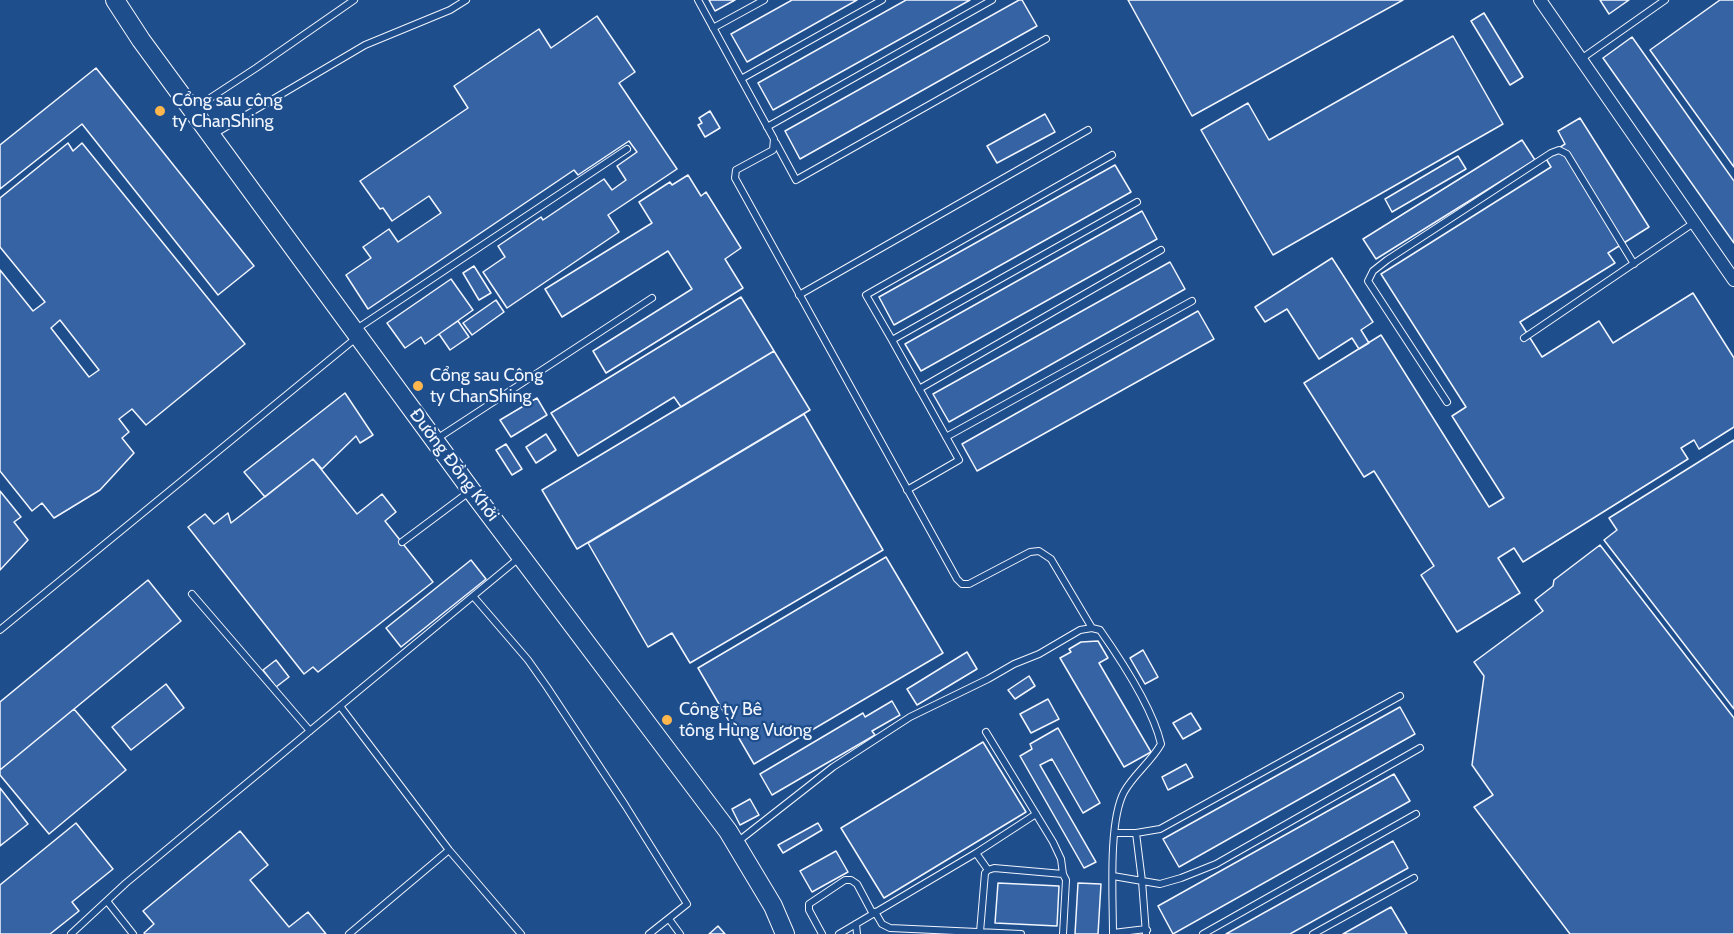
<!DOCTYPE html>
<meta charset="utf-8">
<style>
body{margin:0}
canvas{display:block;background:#1f4e8c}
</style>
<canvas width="1734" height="934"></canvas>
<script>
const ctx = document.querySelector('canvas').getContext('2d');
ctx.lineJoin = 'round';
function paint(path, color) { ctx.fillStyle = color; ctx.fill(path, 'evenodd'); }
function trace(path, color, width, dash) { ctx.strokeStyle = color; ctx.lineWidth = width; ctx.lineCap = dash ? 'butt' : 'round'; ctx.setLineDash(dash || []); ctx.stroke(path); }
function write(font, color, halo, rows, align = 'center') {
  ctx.font = font + ' Cabin,sans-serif'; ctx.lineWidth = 4.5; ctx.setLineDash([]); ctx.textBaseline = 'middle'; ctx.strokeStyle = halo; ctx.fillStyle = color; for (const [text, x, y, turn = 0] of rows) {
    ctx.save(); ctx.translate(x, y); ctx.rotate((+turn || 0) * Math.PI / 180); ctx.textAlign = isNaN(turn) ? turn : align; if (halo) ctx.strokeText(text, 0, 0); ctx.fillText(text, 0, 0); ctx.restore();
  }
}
const building = new Path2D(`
 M 709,0 L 735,0 L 715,11 Z
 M 792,0 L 857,0 L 747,62 L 731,34 Z
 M 906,0 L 970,0 L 773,110 L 758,83 Z
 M 1019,0 L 1022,0 L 1037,26 L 800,159 L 785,131 Z
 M 1128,0 L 1403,0 L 1192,116 Z
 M 1600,0 L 1629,0 L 1609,14 Z
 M 1720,0 L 1734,0 L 1734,167 L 1650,50 Z
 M 1484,13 L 1523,77 L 1510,85 L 1471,21 Z
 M 597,16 L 635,72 L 619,83 L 677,169 L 608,215 L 619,232 L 507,308 L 483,272 L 505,257 L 498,246 L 541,217 L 543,220 L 604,179 L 612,190 L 626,180 L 617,166 L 637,152 L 629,141 L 578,175 L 574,170 L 368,309 L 346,275 L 371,258 L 363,247 L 389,229 L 398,242 L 441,213 L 429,196 L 392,221 L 383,208 L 380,209 L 360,181 L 468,108 L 454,86 L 539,29 L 551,48 Z
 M 1453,36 L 1503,124 L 1273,255 L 1201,130 L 1248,103 L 1269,140 Z
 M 1632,37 L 1734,181 L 1734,243 L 1603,58 Z
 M 96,68 L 254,266 L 218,295 L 82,124 L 0,189 L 0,145 Z
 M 710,111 L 720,128 L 705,137 L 698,125 L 702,123 L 699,118 Z
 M 1045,114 L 1055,132 L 997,163 L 987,146 Z
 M 1580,118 L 1649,227 L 1608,253 L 1615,263 L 1520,322 L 1542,357 L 1599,321 L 1613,343 L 1693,293 L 1734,358 L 1734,427 L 1699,449 L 1694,440 L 1681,448 L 1688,459 L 1523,562 L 1514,548 L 1498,558 L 1520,593 L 1457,632 L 1421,575 L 1434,566 L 1374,471 L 1364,477 L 1304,383 L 1381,335 L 1489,507 L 1504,498 L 1452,416 L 1466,407 L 1381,274 L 1551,167 L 1545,157 L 1565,144 L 1558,131 Z
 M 1522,140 L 1535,160 L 1376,259 L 1363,239 Z
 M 68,143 L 73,151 L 82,143 L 245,344 L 146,425 L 132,409 L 119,419 L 129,432 L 122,438 L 134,453 L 100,490 L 54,518 L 42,503 L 32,511 L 0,471 L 0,270 L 33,311 L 45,302 L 0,247 L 0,198 ZM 60,320 L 99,370 L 89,377 L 51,328 Z
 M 1458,156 L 1466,169 L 1392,212 L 1385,199 Z
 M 1115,165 L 1131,192 L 894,325 L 879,297 Z
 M 688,175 L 701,196 L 706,192 L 741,248 L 725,259 L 743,288 L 606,373 L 593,351 L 692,289 L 668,251 L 562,317 L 545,289 L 652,223 L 639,202 L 670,182 L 672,185 Z
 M 1142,211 L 1157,239 L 921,371 L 905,344 Z
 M 1332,258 L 1373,322 L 1361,330 L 1369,343 L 1359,349 L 1352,338 L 1319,359 L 1287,309 L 1265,322 L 1255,307 Z
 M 1170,262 L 1185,289 L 949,422 L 933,394 Z
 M 474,266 L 491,293 L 479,300 L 463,273 Z
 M 451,279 L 473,310 L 425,344 L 421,337 L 405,348 L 387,323 Z
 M 741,297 L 774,351 L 681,407 L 674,397 L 578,456 L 551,413 Z
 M 496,300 L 504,312 L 472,335 L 463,323 Z
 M 1198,311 L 1214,339 L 977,471 L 962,444 Z
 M 458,321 L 469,337 L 450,350 L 439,334 Z
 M 774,351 L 810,410 L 577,549 L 542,490 Z
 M 345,393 L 373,435 L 360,443 L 356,436 L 322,469 L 313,459 L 265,497 L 244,472 Z
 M 537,398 L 547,415 L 511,437 L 500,420 Z
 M 804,414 L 883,550 L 690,663 L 672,633 L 648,647 L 588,543 Z
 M 546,434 L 556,450 L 536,463 L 526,447 Z
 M 1734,440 L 1734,709 L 1604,540 L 1617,530 L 1609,518 Z
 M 506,444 L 522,469 L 512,475 L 496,450 Z
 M 313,459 L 357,514 L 382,494 L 396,512 L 385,521 L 433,582 L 318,672 L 313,667 L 304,674 L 188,527 L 205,514 L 214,524 L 228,513 L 231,523 Z
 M 0,491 L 21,517 L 14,522 L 28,540 L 0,570 Z
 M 1600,545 L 1734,718 L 1734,934 L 1570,934 L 1474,807 L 1493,795 L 1472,765 L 1484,676 L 1474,662 L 1543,611 L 1535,600 L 1553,586 L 1554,580 Z
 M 886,557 L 943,653 L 754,764 L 698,668 Z
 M 471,560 L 486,579 L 401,647 L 386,628 Z
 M 148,580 L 181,621 L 0,770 L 0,702 Z
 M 1098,641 L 1108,658 L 1099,663 L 1151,752 L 1124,767 L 1060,658 L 1071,652 L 1069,649 L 1081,642 Z
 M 1143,650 L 1158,677 L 1145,684 L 1130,658 Z
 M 967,652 L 977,669 L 917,705 L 907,689 Z
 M 276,660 L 289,677 L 276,687 L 263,670 Z
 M 1029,676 L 1035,686 L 1015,699 L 1008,690 Z
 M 166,684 L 184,708 L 131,750 L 112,727 Z
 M 1048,699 L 1059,719 L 1031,733 L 1020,714 Z
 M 892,701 L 900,715 L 872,731 L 875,735 L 772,795 L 760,774 L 863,713 L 865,717 Z
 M 1400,707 L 1415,734 L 1179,867 L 1163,839 Z
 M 74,709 L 126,770 L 49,834 L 0,775 L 0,770 Z
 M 1191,713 L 1201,729 L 1183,739 L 1173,723 Z
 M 1058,728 L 1100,803 L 1083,813 L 1052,759 L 1040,765 L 1096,862 L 1084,868 L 1020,756 L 1032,749 L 1030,744 Z
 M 983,742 L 1026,812 L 884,898 L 841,828 Z
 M 1186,764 L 1193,777 L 1168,790 L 1162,777 Z
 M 1394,774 L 1410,801 L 1173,934 L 1158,906 Z
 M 0,788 L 28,824 L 0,846 Z
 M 750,799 L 759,815 L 740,825 L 732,809 Z
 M 76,823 L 113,869 L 72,902 L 79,911 L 50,934 L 0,934 L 0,885 Z
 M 818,823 L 822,830 L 783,853 L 778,845 Z
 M 240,831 L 268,865 L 250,880 L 289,927 L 308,912 L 326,934 L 145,934 L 144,933 L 154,924 L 143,911 Z
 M 1393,841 L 1408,868 L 1290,934 L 1226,934 Z
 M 836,851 L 848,872 L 812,892 L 800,871 Z
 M 998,883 L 1059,886 L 1057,926 L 995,923 Z
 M 1078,883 L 1101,884 L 1098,934 L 1075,934 Z
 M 1391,907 L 1407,934 L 1343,934 Z
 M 718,926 L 725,934 L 709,934 Z`);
paint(building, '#3563a3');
trace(building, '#f2f6ff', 1.5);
const service = new Path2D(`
 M 698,0 L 774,139 L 773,150 L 736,170 L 735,178 L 957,579 L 962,584 L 969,584 L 1030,552 L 1039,551 L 1051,559 L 1092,628
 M 713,28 L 764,0
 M 1581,59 L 1665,0
 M 741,79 L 882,0
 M 195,108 L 256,68 L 354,0
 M 767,127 L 992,0
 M 214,134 L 365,45 L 450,10 L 466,0
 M 776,143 L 796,180 L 1046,39
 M 799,295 L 1088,130
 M 355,330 L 627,149
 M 1524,338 L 1695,222
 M 892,340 L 866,295 L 1112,155
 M 919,389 L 1161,250
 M 1447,402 L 1368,281 L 1373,271 L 1387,260 L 1551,153 L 1559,150 L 1567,154 L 1634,264
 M 946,437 L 1192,301
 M 435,440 L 652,298
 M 907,490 L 959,460 L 892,340 L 1137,202
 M 402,542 L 469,492
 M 192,594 L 310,731
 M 473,596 L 528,660 L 547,687 L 625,805 L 687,904 L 649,934
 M 0,630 L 356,338
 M 340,706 L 449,850 L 521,934
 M 986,732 L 1053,842 L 1061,859 L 1063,874
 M 1115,833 L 1136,833 L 1160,829 L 1400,696
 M 1136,833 L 1142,881 L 1146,934
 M 736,843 L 833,767 L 910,717 L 988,679 L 1014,664 L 1039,654 L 1080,630 L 1092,628 L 1100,630 C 1121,660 1153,709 1161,744 C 1151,762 1134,774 1124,792 C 1108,822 1113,898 1113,934
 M 976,853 L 988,870
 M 1113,876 L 1160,884 L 1181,878 L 1216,864 L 1420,748
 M 107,901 L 133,934
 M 875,912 L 882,924 L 890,928 L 1021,934
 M 669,919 L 680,934
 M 856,924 L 857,934
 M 980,932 L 985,873 L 988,870 L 994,868 L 1063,874 L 1066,880 L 1063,934
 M 1113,933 L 1146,929 L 1147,930
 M 71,934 L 126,883 L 519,558
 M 349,934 L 449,850
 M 822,934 L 809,910 L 809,904 L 845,880 L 851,880 L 857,884 L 873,914
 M 839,934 L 976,853 L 1036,814
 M 1203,934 L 1416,814
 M 1313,934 L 1414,878`);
const minor = new Path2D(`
 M 1540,0 L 1734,280`);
const secondary = new Path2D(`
 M 115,0 L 141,40 L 471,490 L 728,831 L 773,906 L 785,934`);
trace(service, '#f2f6ff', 8);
trace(minor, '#f2f6ff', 14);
trace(secondary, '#f2f6ff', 20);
trace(service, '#1f4e8c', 6);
trace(minor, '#1f4e8c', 12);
trace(secondary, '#1f4e8c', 18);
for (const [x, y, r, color] of [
 [160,111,6,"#ffb74d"],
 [418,386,6,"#ffb74d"],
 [667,720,6,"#ffb74d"]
]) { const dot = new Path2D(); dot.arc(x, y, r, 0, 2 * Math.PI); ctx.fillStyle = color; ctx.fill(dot); trace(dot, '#1f4e8c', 2); }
write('18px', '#f2f6ff', '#1f4e8c', [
 ["Cổng sau công",172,101],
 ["ty ChanShing",172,122],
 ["Cổng sau Công",430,376],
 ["ty ChanShing",430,397],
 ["Công ty Bê",679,710],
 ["tông Hùng Vương",679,731]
], 'left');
write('18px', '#f2f6ff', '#1f4e8c', [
 ["Đường Đồng Khởi",454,465,53]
]);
</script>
